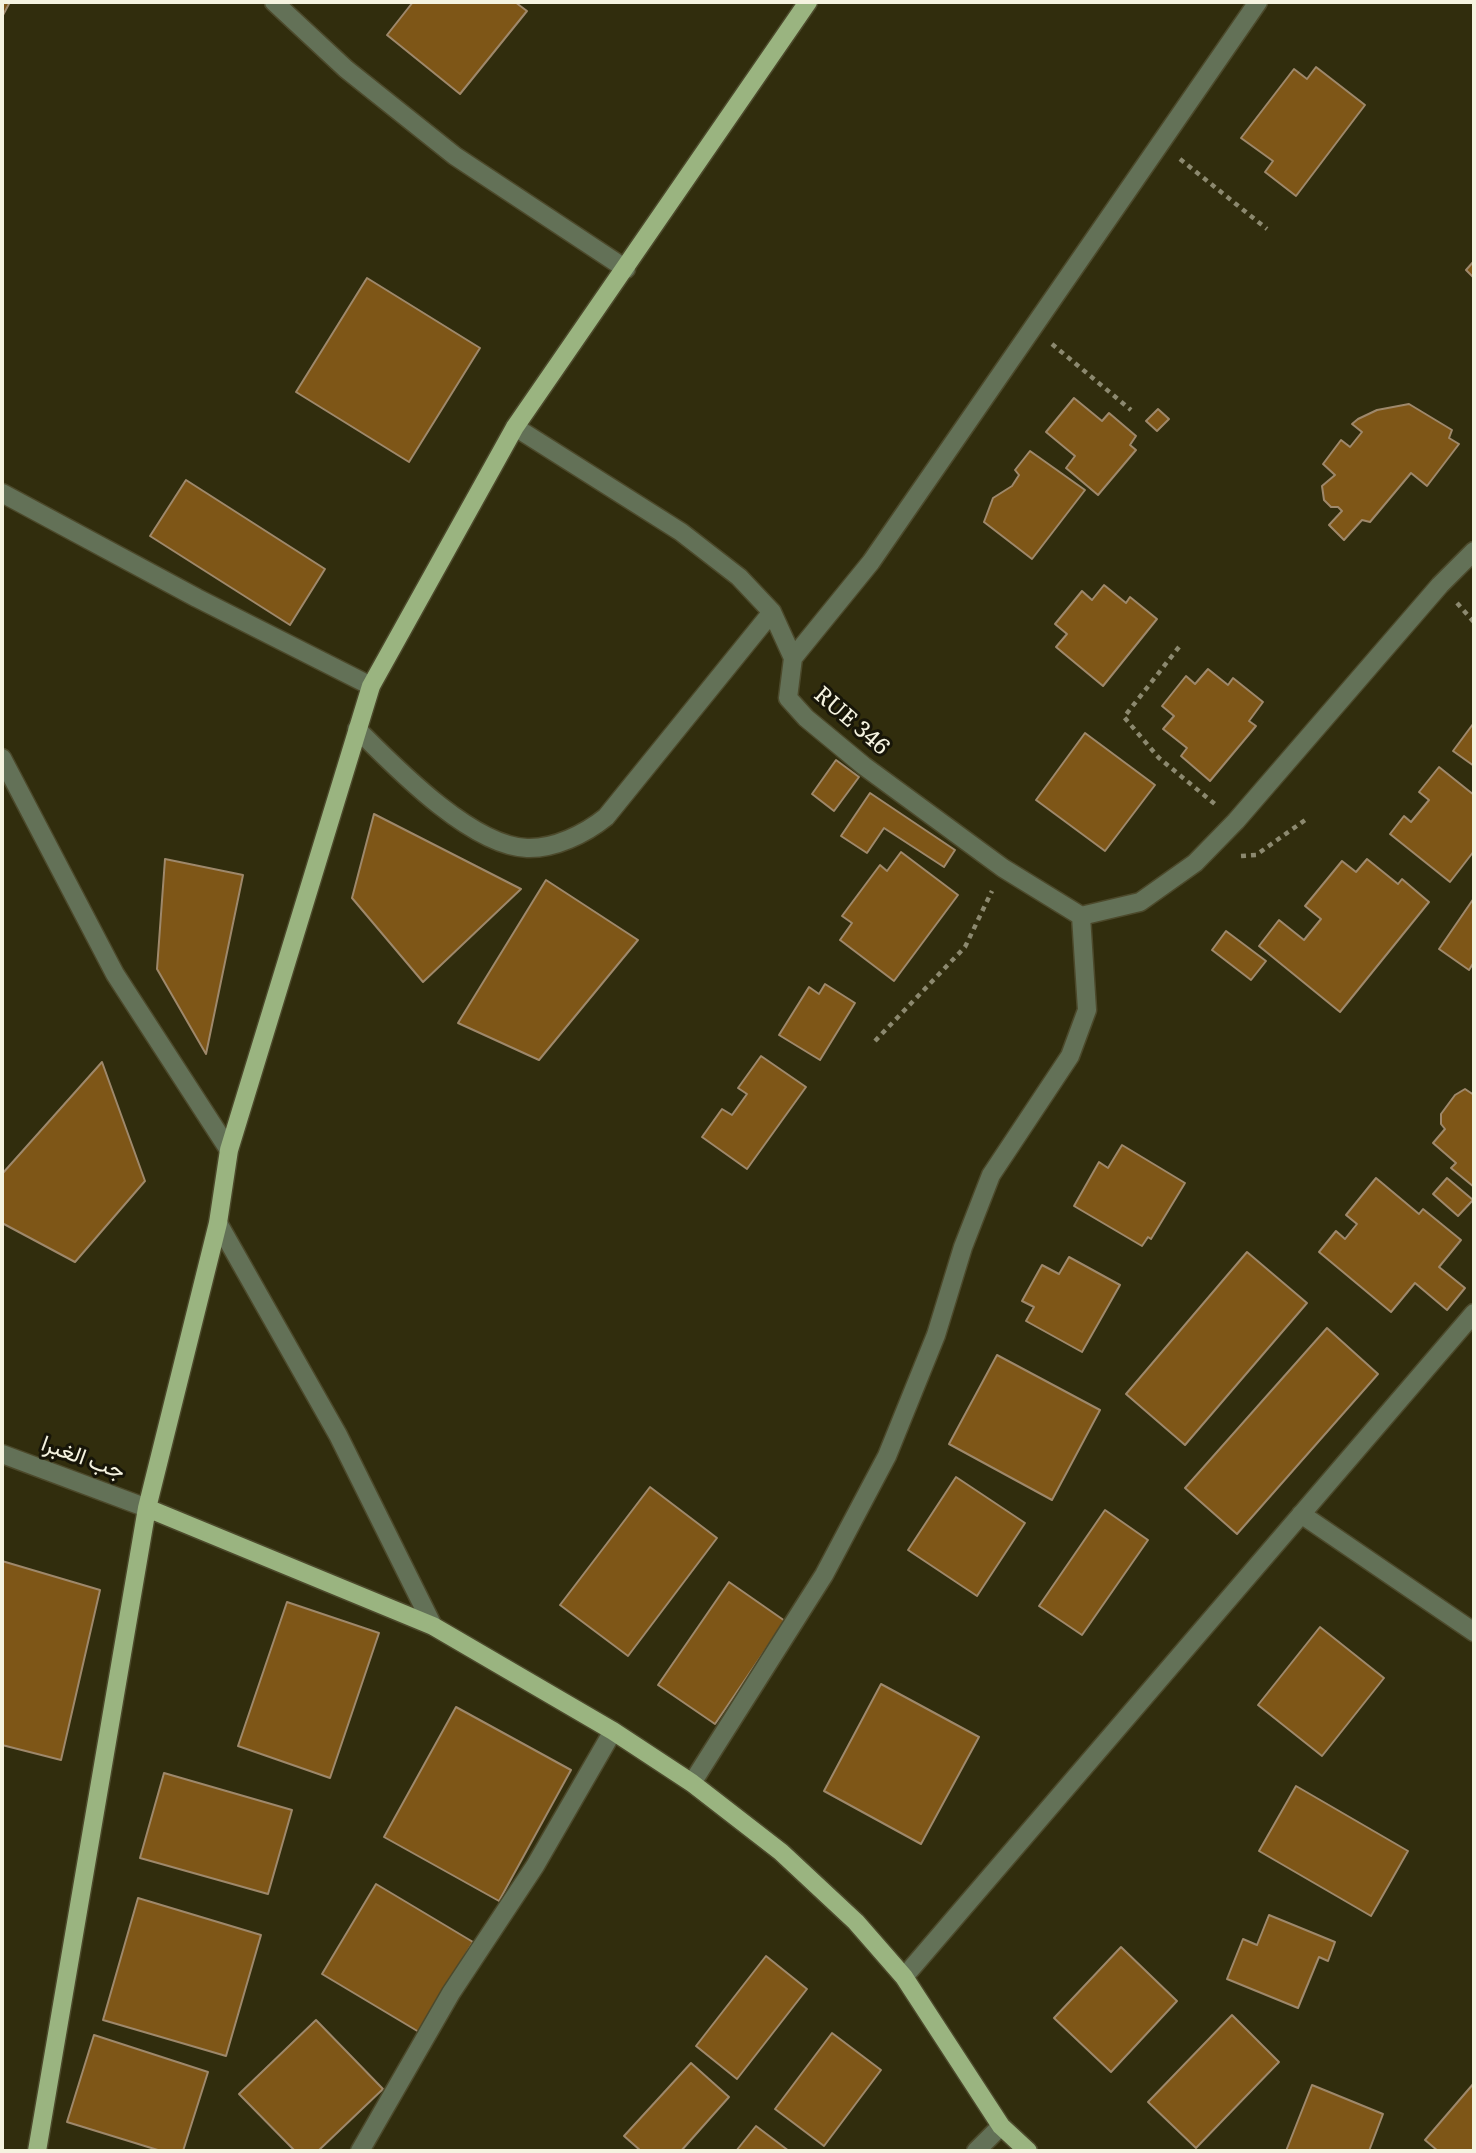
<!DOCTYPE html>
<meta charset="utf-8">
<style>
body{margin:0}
#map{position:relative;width:1476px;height:2153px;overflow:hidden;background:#312d0d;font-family:Literata,serif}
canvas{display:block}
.frame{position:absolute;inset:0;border:4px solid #f5f3e0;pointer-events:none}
</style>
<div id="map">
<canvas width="1476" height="2153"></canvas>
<div class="frame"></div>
</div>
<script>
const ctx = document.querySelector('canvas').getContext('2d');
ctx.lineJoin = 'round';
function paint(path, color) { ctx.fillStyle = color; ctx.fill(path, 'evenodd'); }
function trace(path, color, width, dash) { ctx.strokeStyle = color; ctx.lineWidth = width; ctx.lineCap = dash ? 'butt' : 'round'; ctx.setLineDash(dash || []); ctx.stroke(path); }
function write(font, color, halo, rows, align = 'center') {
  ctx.font = font + ' Literata,Vazirmatn,serif'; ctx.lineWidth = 6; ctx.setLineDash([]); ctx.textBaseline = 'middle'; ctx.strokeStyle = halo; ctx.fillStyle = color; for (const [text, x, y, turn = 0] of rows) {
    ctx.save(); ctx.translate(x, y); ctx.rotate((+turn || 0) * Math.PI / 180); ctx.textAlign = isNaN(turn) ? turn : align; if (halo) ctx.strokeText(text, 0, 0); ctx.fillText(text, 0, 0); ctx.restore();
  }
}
const building = new Path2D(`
 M 2,2 L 10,2 L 2,17 Z
 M 413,2 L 515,2 L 527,11 L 460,94 L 387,35 Z
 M 1316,67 L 1365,105 L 1296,196 L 1265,172 L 1273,161 L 1241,138 L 1294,69 L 1307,79 Z
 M 1474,261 L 1474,278 L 1466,270 Z
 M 367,278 L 480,348 L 409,462 L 296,392 Z
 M 1074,398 L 1102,421 L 1109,413 L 1136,436 L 1130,445 L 1136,450 L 1098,495 L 1066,468 L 1075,456 L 1046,432 Z
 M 1409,404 L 1452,430 L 1449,438 L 1459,444 L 1427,486 L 1411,473 L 1370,522 L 1362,520 L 1344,540 L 1329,525 L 1342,511 L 1338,507 L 1331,507 L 1324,500 L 1322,486 L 1335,475 L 1323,464 L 1341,440 L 1350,447 L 1362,432 L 1352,424 L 1358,419 L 1377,410 Z
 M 1158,409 L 1169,419 L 1157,431 L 1146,421 Z
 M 1030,451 L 1085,490 L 1032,559 L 984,522 L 993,498 L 1012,486 L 1019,475 L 1015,470 Z
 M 186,480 L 325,569 L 290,625 L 150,536 Z
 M 1104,585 L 1126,603 L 1130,597 L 1157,619 L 1103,686 L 1056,647 L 1067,634 L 1055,624 L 1082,591 L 1092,600 Z
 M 1208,669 L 1228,685 L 1233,678 L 1263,702 L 1249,721 L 1256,726 L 1210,781 L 1181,756 L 1187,748 L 1163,729 L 1174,716 L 1162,706 L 1186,676 L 1195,684 Z
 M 1473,724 L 1474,725 L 1474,766 L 1453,751 Z
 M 1085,733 L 1155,785 L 1105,851 L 1036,800 Z
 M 836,760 L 859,777 L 834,811 L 812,794 Z
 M 1439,767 L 1474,795 L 1474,851 L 1450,882 L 1390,834 L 1404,816 L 1411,822 L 1429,800 L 1419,792 Z
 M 870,793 L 955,850 L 944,867 L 884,828 L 867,853 L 841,836 Z
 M 374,814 L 521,889 L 423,982 L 352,898 Z
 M 901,852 L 958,895 L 894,981 L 840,940 L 852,923 L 842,916 L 880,865 L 887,871 Z
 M 165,859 L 243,875 L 206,1054 L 157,969 Z
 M 1367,859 L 1398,884 L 1402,879 L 1429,902 L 1340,1012 L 1259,946 L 1279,920 L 1304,940 L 1321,919 L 1305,906 L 1342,861 L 1356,872 Z
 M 546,880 L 638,940 L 539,1060 L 458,1023 Z
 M 1474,898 L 1474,962 L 1469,970 L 1439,949 Z
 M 1226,931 L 1266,961 L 1251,980 L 1212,950 Z
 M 825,984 L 855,1003 L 820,1060 L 779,1035 L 809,987 L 819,994 Z
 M 761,1056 L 806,1087 L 747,1169 L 702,1137 L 722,1109 L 732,1115 L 747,1094 L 738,1088 Z
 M 102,1062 L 145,1181 L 75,1262 L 2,1223 L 2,1174 Z
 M 1465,1089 L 1474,1095 L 1474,1187 L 1451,1168 L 1456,1163 L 1433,1143 L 1445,1129 L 1441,1124 L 1441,1114 L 1455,1095 Z
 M 1122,1145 L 1185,1183 L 1151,1239 L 1148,1237 L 1142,1246 L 1074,1206 L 1099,1162 L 1108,1168 Z
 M 1376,1178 L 1419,1214 L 1423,1209 L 1461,1240 L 1439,1267 L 1465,1288 L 1447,1310 L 1415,1283 L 1391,1312 L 1319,1252 L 1336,1231 L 1345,1239 L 1357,1224 L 1346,1215 Z
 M 1447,1178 L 1473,1200 L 1458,1216 L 1433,1194 Z
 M 1247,1252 L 1307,1303 L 1185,1445 L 1126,1394 Z
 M 1069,1257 L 1120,1285 L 1082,1352 L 1026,1321 L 1034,1307 L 1022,1301 L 1042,1265 L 1059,1274 Z
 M 1327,1328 L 1378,1374 L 1237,1534 L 1185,1488 Z
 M 997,1355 L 1100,1410 L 1052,1500 L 949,1444 Z
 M 956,1477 L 1025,1523 L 977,1596 L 908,1550 Z
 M 650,1487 L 717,1538 L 628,1656 L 560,1605 Z
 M 1105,1510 L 1148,1540 L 1082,1635 L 1039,1606 Z
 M 2,1561 L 100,1590 L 61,1760 L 2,1745 Z
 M 729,1582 L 785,1621 L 715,1724 L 658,1685 Z
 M 287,1602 L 379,1633 L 330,1778 L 238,1746 Z
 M 1320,1627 L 1384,1678 L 1322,1756 L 1258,1705 Z
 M 881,1684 L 979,1737 L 921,1844 L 824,1791 Z
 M 456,1707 L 571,1770 L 499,1901 L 384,1837 Z
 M 164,1773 L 292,1810 L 268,1894 L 140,1858 Z
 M 1296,1786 L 1408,1851 L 1371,1916 L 1259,1851 Z
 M 376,1884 L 473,1942 L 419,2032 L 322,1974 Z
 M 138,1898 L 261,1935 L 226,2056 L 103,2020 Z
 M 1269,1915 L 1335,1942 L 1328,1961 L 1319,1957 L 1298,2008 L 1227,1979 L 1243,1939 L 1257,1945 Z
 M 1121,1947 L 1177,2001 L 1111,2072 L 1054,2018 Z
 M 766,1956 L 807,1989 L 737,2079 L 696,2046 Z
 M 1232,2015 L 1279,2062 L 1196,2148 L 1148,2102 Z
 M 316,2020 L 383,2089 L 318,2151 L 295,2151 L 239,2094 Z
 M 832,2033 L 881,2070 L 824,2146 L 775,2109 Z
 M 94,2035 L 208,2072 L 183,2151 L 161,2151 L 67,2122 Z
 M 691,2063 L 729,2097 L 681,2151 L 641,2151 L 624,2136 Z
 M 1474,2083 L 1474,2151 L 1438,2151 L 1425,2140 Z
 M 1312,2085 L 1383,2114 L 1369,2151 L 1286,2151 Z
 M 756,2126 L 789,2151 L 736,2151 Z`);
paint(building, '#7e5617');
trace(building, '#9e886b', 2);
const minor = new Path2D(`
 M 274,2 L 346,69 L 455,156 L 626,269
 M 515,427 L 681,532 L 739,577 L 772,612 L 793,658 L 788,698 L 806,718 L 864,766 L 1003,868 L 1081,916
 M 2,493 L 197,598 L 371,686
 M 793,658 L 871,562 L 1258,2
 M 357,729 C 395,767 471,846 527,848 C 554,849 585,834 606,817 L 772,612
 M 2,758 L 115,974 L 229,1150
 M 218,1223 L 338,1435 L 433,1626
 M 2,1454 L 147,1508
 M 1301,1514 L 1474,1632
 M 692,1783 L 824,1575 L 887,1456 L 936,1335 L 963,1247 L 991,1175 L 1070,1056 L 1087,1010 L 1081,916 L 1140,902 L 1195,863 L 1236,821 L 1440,585 L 1474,551
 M 904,1977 L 1474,1313
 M 360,2151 L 451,1993 L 535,1866 L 613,1731
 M 976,2151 L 1001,2126`);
const major = new Path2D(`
 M 147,1508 L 433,1626 L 613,1731 L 692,1783 L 781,1852 L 856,1922 L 904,1977 L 1001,2126 L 1028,2151
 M 37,2151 L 147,1508 L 218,1223 L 229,1150 L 371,686 L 515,427 L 808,2`);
trace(minor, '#4c492b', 21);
trace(major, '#4c492b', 21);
trace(new Path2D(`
 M 1180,159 L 1267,229
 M 1052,344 L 1131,410
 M 1457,603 L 1474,622
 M 1179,647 L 1124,717 L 1159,758 L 1216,805
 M 1241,856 L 1256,855 L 1308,818
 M 875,1041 L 965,947 L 992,891`), '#8c896f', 4.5, [5, 5]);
trace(minor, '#637157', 18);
trace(major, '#9ab480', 18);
write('23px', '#f5f3e0', '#171508', [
 ["RUE 346",851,721,41],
 ["جب الغبرا",83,1458,20]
]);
</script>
